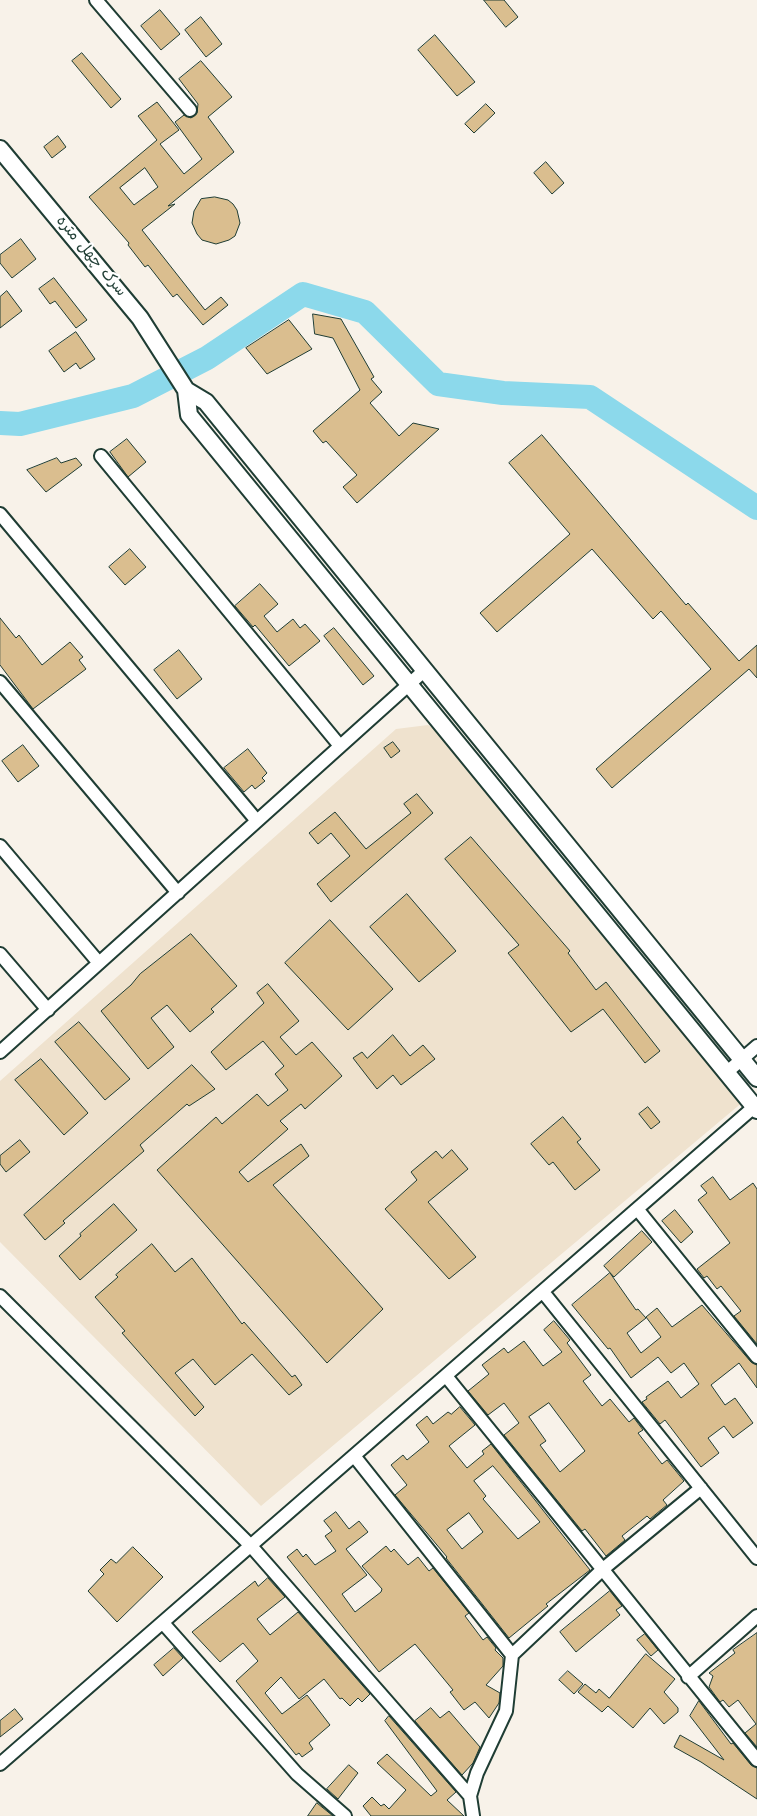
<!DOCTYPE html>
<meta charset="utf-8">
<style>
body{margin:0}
canvas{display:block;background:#f8f2e9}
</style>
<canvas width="757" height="1816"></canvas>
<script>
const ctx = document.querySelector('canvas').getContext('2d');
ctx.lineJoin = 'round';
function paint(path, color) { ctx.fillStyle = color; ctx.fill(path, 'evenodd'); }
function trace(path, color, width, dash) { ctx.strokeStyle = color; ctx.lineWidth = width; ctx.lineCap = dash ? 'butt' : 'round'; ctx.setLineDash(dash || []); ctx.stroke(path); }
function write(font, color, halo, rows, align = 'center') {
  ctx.font = font + ' Kalam,"Playpen Sans Arabic",sans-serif'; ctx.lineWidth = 4.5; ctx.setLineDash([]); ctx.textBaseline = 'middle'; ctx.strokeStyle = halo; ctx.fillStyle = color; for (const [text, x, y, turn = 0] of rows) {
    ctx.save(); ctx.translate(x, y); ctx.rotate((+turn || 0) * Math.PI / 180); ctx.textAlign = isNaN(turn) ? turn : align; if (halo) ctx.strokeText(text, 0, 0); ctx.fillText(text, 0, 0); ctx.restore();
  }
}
paint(new Path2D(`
 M 428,725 L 449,738 L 744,1101 L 261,1506 L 0,1242 L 0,1081 L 396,729 Z`), '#efe2ce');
trace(new Path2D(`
 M 0,423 L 20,424 L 133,396 L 207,358 L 303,294 L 365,312 L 438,384 L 503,393 L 590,397 L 757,508`), '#8cd9eb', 24);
const building = new Path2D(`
 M 484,0 L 504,0 L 518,17 L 506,27 Z
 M 160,10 L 180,34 L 161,50 L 141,26 Z
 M 201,17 L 222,44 L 206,57 L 185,30 Z
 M 435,35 L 475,82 L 457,96 L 418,50 Z
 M 82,53 L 121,99 L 111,108 L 72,61 Z
 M 201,61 L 232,97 L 208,117 L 234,152 L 168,206 L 175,204 L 142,230 L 205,310 L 221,297 L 228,305 L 203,325 L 177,294 L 173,297 L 148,265 L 145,267 L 128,245 L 129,243 L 89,197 L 157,140 L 138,116 L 157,102 L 179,130 L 160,144 L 184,174 L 202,159 L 175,122 L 184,115 L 191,118 L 197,113 L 198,104 L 179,79 ZM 145,168 L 158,187 L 134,205 L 120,188 Z
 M 486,104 L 495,113 L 474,133 L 465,124 Z
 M 58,136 L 66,147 L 52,158 L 44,147 Z
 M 546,162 L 564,183 L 552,194 L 534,173 Z
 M 215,197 L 228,200 L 233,204 L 237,210 L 240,223 L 235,236 L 229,240 L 216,244 L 202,240 L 197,234 L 192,223 L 194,211 L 201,199 Z
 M 21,239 L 36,259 L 12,278 L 0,263 L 0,255 Z
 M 54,278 L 87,320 L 76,328 L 55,301 L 50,304 L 39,289 Z
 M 7,291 L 22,311 L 0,328 L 0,297 Z
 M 313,314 L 341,319 L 374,377 L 371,379 L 382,392 L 370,403 L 399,436 L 413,423 L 439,429 L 357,503 L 343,487 L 357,475 L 326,441 L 323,443 L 313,431 L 360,390 L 333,338 L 315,334 Z
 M 289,320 L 312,349 L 267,374 L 246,348 Z
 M 76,332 L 95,359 L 80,369 L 76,363 L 64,372 L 49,351 Z
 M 542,435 L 686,605 L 688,603 L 739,661 L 757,645 L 757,678 L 749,669 L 612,788 L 596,769 L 711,669 L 661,611 L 653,619 L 592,549 L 497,632 L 480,613 L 570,534 L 509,463 Z
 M 127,439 L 146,462 L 128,477 L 110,452 Z
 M 57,458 L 61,463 L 76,458 L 82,465 L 46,492 L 27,470 Z
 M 130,549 L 146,567 L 125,585 L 109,567 Z
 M 260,584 L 278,604 L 264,616 L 277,632 L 293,619 L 300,628 L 305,624 L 320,641 L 289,666 L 255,625 L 253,627 L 235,606 Z
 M 0,618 L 16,638 L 19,635 L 42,665 L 70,642 L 83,657 L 79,660 L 86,669 L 33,709 L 0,665 Z
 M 334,628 L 374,676 L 363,685 L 324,636 Z
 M 179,650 L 202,679 L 177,699 L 154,670 Z
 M 393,742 L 400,751 L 391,758 L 384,748 Z
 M 23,745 L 39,766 L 18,782 L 2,761 Z
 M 248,749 L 267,773 L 262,778 L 265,781 L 255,789 L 252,785 L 244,792 L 224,768 Z
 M 417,794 L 433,813 L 331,902 L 317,884 L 350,856 L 331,833 L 318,844 L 309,833 L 335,812 L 366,849 L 411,813 L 404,804 Z
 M 471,837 L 570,951 L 568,953 L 596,990 L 606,982 L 660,1051 L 645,1063 L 603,1009 L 571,1032 L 508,953 L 519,945 L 445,859 Z
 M 407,894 L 456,951 L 419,982 L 370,927 Z
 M 330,920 L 393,989 L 348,1030 L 285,963 Z
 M 191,934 L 237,986 L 211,1009 L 214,1012 L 190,1032 L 167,1005 L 151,1018 L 174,1047 L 148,1069 L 101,1011 L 131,985 L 140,974 Z
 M 268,984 L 299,1021 L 280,1037 L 296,1055 L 312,1042 L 342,1076 L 305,1109 L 301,1104 L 280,1121 L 288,1129 L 239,1172 L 248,1182 L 301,1144 L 309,1156 L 273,1185 L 383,1309 L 327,1363 L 157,1170 L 216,1117 L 222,1124 L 257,1094 L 268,1106 L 288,1090 L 275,1074 L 284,1066 L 263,1041 L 226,1070 L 211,1052 L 264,1003 L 257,993 Z
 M 79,1022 L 130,1079 L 105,1100 L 55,1042 Z
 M 393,1035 L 410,1056 L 423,1045 L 435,1059 L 401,1085 L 393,1075 L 377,1089 L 353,1058 L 362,1052 L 367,1058 Z
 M 41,1059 L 88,1113 L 64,1135 L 15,1080 Z
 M 192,1065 L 215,1089 L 189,1106 L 187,1104 L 140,1145 L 144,1151 L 63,1221 L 65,1223 L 45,1240 L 24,1215 Z
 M 648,1107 L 660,1122 L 651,1129 L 639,1114 Z
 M 563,1117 L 581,1139 L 577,1142 L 600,1170 L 575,1190 L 553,1162 L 549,1165 L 531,1144 Z
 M 20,1140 L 30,1152 L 6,1172 L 0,1164 L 0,1156 Z
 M 452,1150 L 468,1169 L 428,1202 L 476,1257 L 449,1279 L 385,1209 L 417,1180 L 411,1172 L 436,1151 L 442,1158 Z
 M 713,1177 L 730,1200 L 753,1183 L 757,1189 L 757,1344 L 734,1316 L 741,1311 L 721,1286 L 717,1289 L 707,1276 L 704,1278 L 697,1269 L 730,1243 L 698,1200 L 707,1193 L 701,1186 Z
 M 114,1204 L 137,1230 L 80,1280 L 59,1256 L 81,1236 L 80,1234 Z
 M 675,1210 L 693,1232 L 681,1243 L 662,1221 Z
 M 642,1231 L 652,1242 L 614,1277 L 604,1266 Z
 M 152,1244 L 175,1272 L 192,1258 L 242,1324 L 244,1322 L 292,1377 L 295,1375 L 302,1385 L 289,1395 L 252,1354 L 215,1385 L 193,1359 L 175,1373 L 204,1407 L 195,1416 L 122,1333 L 125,1331 L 95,1297 L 118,1277 L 116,1275 Z
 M 610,1273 L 636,1310 L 638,1309 L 646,1318 L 627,1333 L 641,1353 L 661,1337 L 646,1317 L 657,1308 L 672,1327 L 702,1305 L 751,1362 L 757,1365 L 757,1388 L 739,1363 L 711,1385 L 725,1405 L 735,1398 L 753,1423 L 733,1438 L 724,1426 L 708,1438 L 719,1453 L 701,1467 L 665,1420 L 660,1424 L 642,1402 L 647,1399 L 646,1397 L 668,1381 L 681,1398 L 699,1384 L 684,1363 L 671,1373 L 658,1357 L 631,1378 L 610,1348 L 608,1349 L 572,1305 Z
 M 554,1321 L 570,1340 L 567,1343 L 591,1375 L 583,1381 L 602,1406 L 610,1399 L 629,1422 L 634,1418 L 643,1430 L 638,1433 L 662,1464 L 667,1460 L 684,1481 L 663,1500 L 667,1505 L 650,1519 L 647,1516 L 622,1536 L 625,1540 L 606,1556 L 585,1529 L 582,1531 L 504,1435 L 519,1423 L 504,1403 L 488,1415 L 468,1391 L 489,1374 L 482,1365 L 504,1348 L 508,1353 L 524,1341 L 543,1366 L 562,1352 L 544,1330 ZM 549,1403 L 585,1451 L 560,1472 L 540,1445 L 546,1441 L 529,1417 Z
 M 460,1407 L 475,1425 L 449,1446 L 467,1468 L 484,1454 L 482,1451 L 491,1444 L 590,1570 L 546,1604 L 548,1606 L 509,1638 L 446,1558 L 447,1557 L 395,1495 L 407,1485 L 391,1465 L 403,1455 L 407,1460 L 429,1442 L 416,1425 L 427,1416 L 433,1424 L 448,1412 L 451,1414 ZM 493,1466 L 540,1522 L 518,1539 L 483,1499 L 486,1496 L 474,1481 ZM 469,1513 L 483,1532 L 462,1549 L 447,1530 Z
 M 336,1512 L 349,1529 L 359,1521 L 368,1532 L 346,1549 L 367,1575 L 342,1594 L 355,1612 L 381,1592 L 382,1589 L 362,1566 L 386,1546 L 391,1552 L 394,1549 L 408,1565 L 418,1557 L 429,1571 L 433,1568 L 469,1613 L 465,1616 L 483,1640 L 487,1637 L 496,1648 L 495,1650 L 503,1658 L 503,1666 L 486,1685 L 500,1693 L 499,1703 L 489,1718 L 475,1702 L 464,1710 L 450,1692 L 453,1690 L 415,1644 L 379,1672 L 287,1557 L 297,1549 L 303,1557 L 306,1554 L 315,1565 L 336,1551 L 325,1536 L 332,1531 L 324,1521 Z
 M 133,1547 L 163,1577 L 117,1622 L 88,1591 L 104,1574 L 100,1570 L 111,1559 L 116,1563 Z
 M 268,1578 L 285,1597 L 257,1619 L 270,1635 L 298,1612 L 370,1694 L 362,1702 L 358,1698 L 350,1706 L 342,1698 L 340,1699 L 324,1679 L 299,1699 L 281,1677 L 265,1693 L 282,1714 L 307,1695 L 330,1725 L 309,1743 L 313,1749 L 302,1757 L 299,1753 L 296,1755 L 236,1681 L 258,1661 L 243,1643 L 220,1662 L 192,1632 L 255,1581 L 258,1586 Z
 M 610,1591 L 622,1606 L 616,1610 L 620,1615 L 576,1652 L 560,1632 Z
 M 757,1633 L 757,1747 L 745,1733 L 756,1724 L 738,1700 L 729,1707 L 723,1700 L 720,1702 L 709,1687 L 713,1676 L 709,1673 L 735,1653 L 733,1650 Z
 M 645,1634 L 658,1650 L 651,1656 L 637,1640 Z
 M 174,1648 L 183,1658 L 163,1676 L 154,1665 Z
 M 646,1654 L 675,1679 L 664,1692 L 678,1708 L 678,1712 L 664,1724 L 650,1708 L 633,1728 L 608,1706 L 602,1712 L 578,1692 L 585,1684 L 596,1693 L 599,1689 L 609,1698 Z
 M 568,1671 L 583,1684 L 574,1694 L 559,1680 Z
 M 699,1701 L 731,1744 L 733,1743 L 751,1765 L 757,1768 L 757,1799 L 701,1762 L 674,1747 L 680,1735 L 724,1760 L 690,1716 Z
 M 431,1708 L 440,1718 L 449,1711 L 480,1747 L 473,1763 L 462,1775 L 415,1721 Z
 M 15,1709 L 23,1719 L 0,1737 L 0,1721 Z
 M 389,1716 L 456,1792 L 447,1800 L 464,1816 L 371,1816 L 363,1806 L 372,1797 L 381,1806 L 384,1804 L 389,1809 L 406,1790 L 377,1763 L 387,1754 L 431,1796 L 437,1791 L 385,1721 Z
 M 349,1765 L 358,1773 L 338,1799 L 327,1789 Z
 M 317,1803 L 333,1816 L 308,1816 Z`);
paint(building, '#dabe8f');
trace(building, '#1f3d34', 1);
const minor = new Path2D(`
 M 96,0 L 190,110
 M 101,456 L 340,746
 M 0,514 L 257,821
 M 0,682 L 178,893
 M 0,846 L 99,963
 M 0,954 L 48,1010
 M 0,1052 L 425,670
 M 726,1073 L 757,1046
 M 638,1210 L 757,1357
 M 543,1292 L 757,1558
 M 0,1296 L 251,1546 L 470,1796
 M 446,1376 L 757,1760
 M 355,1457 L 512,1655
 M 163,1623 L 297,1774 L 345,1816
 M 688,1677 L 757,1616
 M 0,1764 L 754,1107
 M 473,1816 L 470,1796 L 477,1773 L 506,1711 L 512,1655 L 603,1569 L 701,1488`);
const tertiary = new Path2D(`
 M 0,149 L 140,318 L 186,390 L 189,415 L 757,1110
 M 186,390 L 206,402 L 757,1078`);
trace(minor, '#1f3d34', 16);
trace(tertiary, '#1f3d34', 20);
trace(minor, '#fff', 12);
trace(tertiary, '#fff', 16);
write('15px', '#1f3d34', '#fff', [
 ["سرک چهل متره",90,257,50]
]);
</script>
